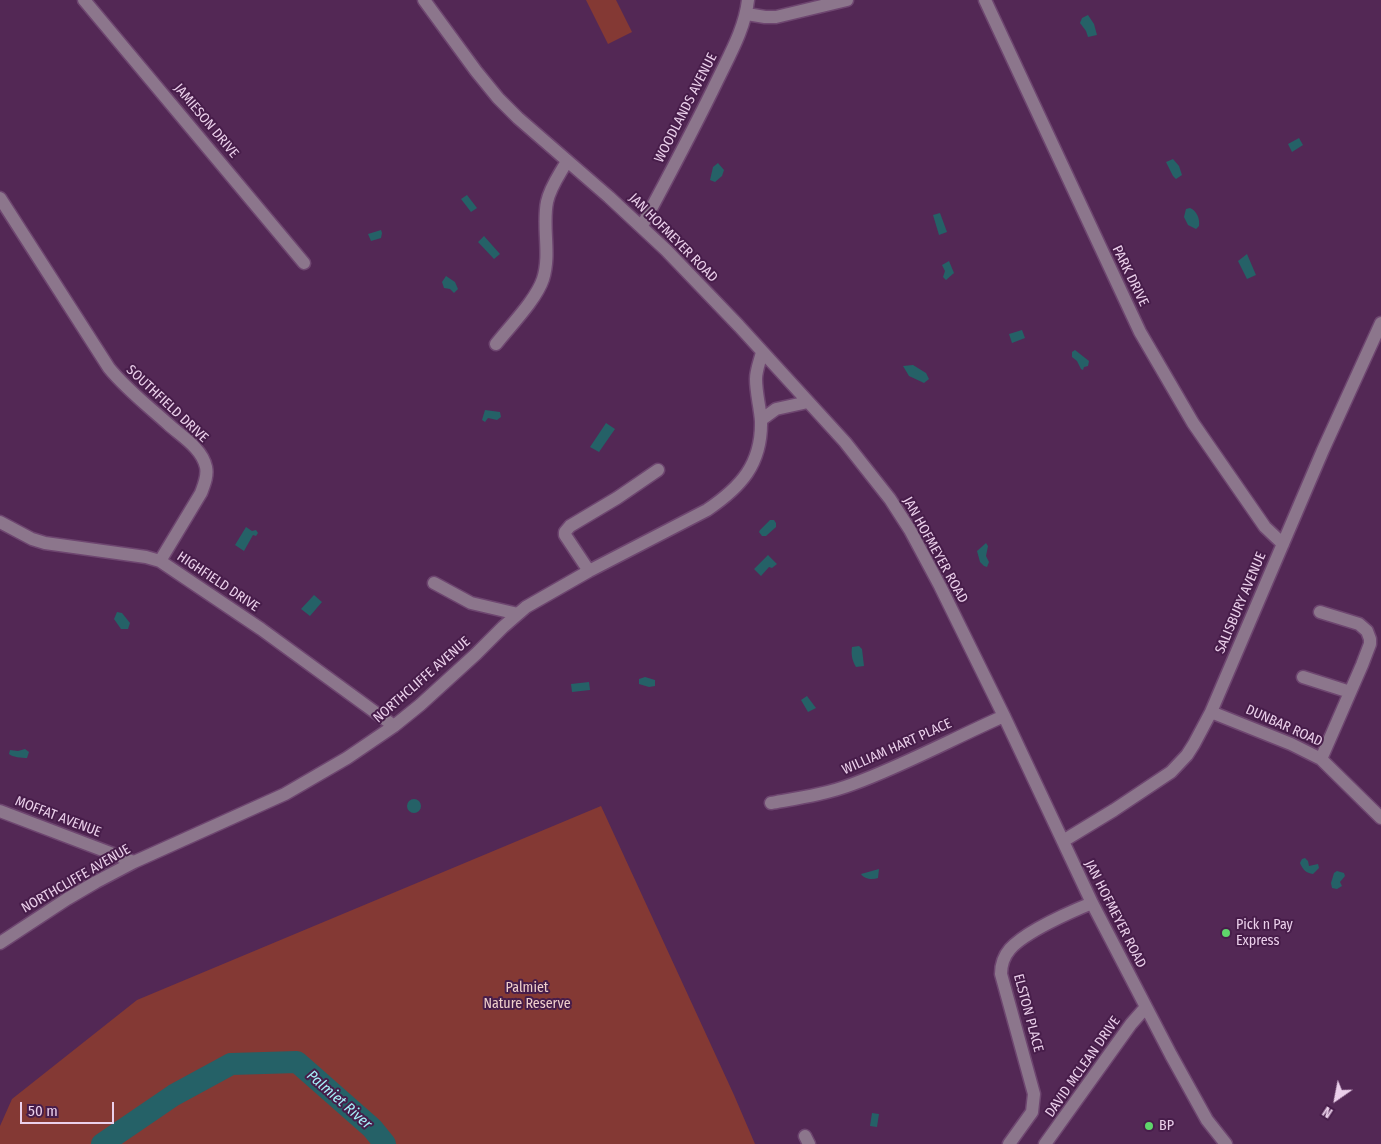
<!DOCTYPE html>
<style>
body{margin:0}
#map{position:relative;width:1381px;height:1144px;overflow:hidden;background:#532855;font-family:"Fira Sans Condensed",sans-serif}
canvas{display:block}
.north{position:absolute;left:1311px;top:1074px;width:50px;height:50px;-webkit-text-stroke:4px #471d4a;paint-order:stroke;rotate:213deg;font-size:14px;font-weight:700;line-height:20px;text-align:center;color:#ebd0eb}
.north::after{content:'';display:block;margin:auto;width:18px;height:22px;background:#ebd0eb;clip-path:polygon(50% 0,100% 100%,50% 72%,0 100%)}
.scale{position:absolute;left:20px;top:1102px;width:94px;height:22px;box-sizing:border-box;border:2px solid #ebd0eb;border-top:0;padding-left:6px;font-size:15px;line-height:18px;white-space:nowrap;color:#ebd0eb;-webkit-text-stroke:4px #471d4a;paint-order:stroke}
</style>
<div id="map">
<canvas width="1381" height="1144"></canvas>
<div class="north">N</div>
<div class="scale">50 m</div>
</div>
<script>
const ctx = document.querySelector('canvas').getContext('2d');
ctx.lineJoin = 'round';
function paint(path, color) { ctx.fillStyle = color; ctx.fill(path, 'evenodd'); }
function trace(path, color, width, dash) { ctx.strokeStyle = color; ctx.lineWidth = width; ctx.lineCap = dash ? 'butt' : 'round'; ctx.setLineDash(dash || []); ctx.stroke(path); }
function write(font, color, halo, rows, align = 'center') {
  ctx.font = font + ' "Fira Sans Condensed",sans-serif'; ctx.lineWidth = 4; ctx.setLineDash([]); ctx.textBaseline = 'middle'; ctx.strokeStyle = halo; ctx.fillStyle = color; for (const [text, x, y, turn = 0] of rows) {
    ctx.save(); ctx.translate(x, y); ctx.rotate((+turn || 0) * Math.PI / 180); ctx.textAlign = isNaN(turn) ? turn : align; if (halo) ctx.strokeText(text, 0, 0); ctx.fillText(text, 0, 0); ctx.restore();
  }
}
paint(new Path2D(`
 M 586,0 L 616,0 L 632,32 L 608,44 Z
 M 601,806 L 734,1095 L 755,1144 L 0,1144 L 0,1126 L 12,1099 L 137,1000 Z`), '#843934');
paint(new Path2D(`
 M 1088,15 L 1094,24 L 1097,35 L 1088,37 L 1086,31 L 1080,23 L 1082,18 Z
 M 1299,138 L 1303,145 L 1292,152 L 1288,144 Z
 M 1173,159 L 1179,166 L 1182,175 L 1176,179 L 1173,176 L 1166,162 Z
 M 718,163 L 724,170 L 722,176 L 715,182 L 710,180 L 713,167 Z
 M 467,195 L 477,208 L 471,212 L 461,199 Z
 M 1190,208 C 1197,211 1200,219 1199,226 L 1196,229 L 1188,225 L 1184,217 L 1186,209 Z
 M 940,213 L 947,232 L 939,235 L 933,215 Z
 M 381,230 L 382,233 L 381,238 L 371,241 L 368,234 Z
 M 484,236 L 500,254 L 494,259 L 478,242 Z
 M 1247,254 L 1256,275 L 1247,279 L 1238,261 Z
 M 949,261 L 954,273 L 946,280 L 943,277 L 945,271 L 942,265 Z
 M 446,276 L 455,282 L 458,289 L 454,293 L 450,289 L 444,288 L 442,282 Z
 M 1022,330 L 1025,338 L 1012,343 L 1009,334 Z
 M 1075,350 L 1089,361 L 1088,366 L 1084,367 L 1083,370 L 1081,369 L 1077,361 L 1072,357 L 1072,352 Z
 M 913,365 L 926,373 L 929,379 L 924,383 L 909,376 L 903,366 Z
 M 485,410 L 500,412 L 501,417 L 497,420 L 488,418 L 485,422 L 482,420 Z
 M 606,423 L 615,429 L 599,452 L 590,447 Z
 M 770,520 L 774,520 L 776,523 L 776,527 L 766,536 L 762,536 L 759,532 L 760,530 Z
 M 246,527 L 252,531 L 256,530 L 258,533 L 256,536 L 253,535 L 244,551 L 235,545 Z
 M 986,543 L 988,546 L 986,556 L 989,562 L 987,567 L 984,566 L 980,562 L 977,551 Z
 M 768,555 L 777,564 L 772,568 L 769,567 L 761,576 L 754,569 Z
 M 314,595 L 322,602 L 310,616 L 301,609 Z
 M 117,612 L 122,613 L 130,623 L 128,629 L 121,629 L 114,619 Z
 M 859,646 L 862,649 L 864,666 L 856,667 C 852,660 851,655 852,647 Z
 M 645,677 L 655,680 L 655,686 L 649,687 L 639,684 L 639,679 Z
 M 589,682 L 590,690 L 572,692 L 571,684 Z
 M 807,696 L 816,708 L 808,712 L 801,700 Z
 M 25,749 L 29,752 L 27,758 C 22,758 12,757 9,754 L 10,750 L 18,751 Z
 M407 806a7 7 0 1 1 14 0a7 7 0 1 1-14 0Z
 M 1305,858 L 1308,861 L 1309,866 L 1318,864 L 1319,868 L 1313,874 C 1306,873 1303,870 1300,863 L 1302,859 Z
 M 879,869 L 878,878 C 872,880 864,879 861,874 Z
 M 1337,871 L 1344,873 L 1345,876 L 1340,882 L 1342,886 L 1337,889 L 1332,888 L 1331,883 L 1334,873 Z
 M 872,1113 L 879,1114 L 877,1127 L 870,1126 Z`), '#256167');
trace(new Path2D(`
 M 102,1144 L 174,1095 L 231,1064 L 297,1062 L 372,1128 L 385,1144`), '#256167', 22);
const minor = new Path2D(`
 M 84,0 L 304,263
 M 424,0 L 476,71 L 498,98 L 518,118 L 609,197 L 666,250 L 739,326 L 845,442 L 890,499 L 910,530 L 940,586 L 1004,716 L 1092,903 L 1171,1055 L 1207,1120 L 1226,1144
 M 985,0 L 1140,332 L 1193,423 L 1265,527 L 1283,544
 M 747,14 L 765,17 L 776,17 L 847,0
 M 0,198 L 109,368 C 126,389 148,406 168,424 C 181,436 202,448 206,467 C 208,476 204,485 201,493 L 160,561
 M 642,226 C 668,177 694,129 718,79 C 730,54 745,28 748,0
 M 496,344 C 510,326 536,300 543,279 C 551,254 542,227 547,202 C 550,187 560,174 567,161
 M 761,420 L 776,409 L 808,402
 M 0,522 L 32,539 L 45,543 L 146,557 L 160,561 L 261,629 L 394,726
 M 589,571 L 565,535 L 565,532 L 570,526 L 617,498 L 658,470
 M 434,583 L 471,603 L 518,614
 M 1320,612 L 1359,624 L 1367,631 L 1370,639 L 1370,644 L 1362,665 L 1321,759
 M 1303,677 L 1350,692
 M 1211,712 L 1291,744 L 1321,759 L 1381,818
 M 771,803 C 799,798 827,794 853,784 C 905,765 954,738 1004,716
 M 0,811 L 134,862
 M 1063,841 L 1114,810 L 1171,772 L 1187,755 L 1194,744 L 1211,712 L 1323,450 L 1381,323
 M 0,943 L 67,899 L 96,882 L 134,862 L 285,794 L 347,758 L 394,726 L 420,705 L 476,654 L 503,627 L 526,607 L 589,571 L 707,510 C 741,487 762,464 761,421 C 760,407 756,393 756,379 C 756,370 760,361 762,352
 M 805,1136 L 809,1144
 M 1009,1144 L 1032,1112 L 1034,1094 L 1001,974 C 1001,965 1004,956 1010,949 C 1025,932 1070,912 1092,903
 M 1045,1144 L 1131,1024 L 1146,1007`);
trace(minor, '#6e4670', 15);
trace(minor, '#8c768c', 12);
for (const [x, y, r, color] of [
 [1226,933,5,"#5fd56b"],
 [1149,1126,5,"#5fd56b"]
]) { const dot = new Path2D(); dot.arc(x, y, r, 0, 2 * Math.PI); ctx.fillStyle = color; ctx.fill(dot); trace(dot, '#471d4a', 2); }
write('14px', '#ebd0eb', '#471d4a', [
 ["WOODLANDS AVENUE",686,108,-63],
 ["JAMIESON DRIVE",206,121,50],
 ["JAN HOFMEYER ROAD",673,238,45],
 ["PARK DRIVE",1130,276,64],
 ["SOUTHFIELD DRIVE",167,404,43],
 ["JAN HOFMEYER ROAD",935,550,61],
 ["HIGHFIELD DRIVE",218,582,34],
 ["SALISBURY AVENUE",1241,603,-67],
 ["NORTHCLIFFE AVENUE",422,680,-41],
 ["DUNBAR ROAD",1284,726,24],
 ["WILLIAM HART PLACE",897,747,-24],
 ["MOFFAT AVENUE",58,817,21],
 ["NORTHCLIFFE AVENUE",76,879,-30],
 ["JAN HOFMEYER ROAD",1115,914,63],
 ["ELSTON PLACE",1028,1013,75],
 ["DAVID MCLEAN DRIVE",1083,1067,-55]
]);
write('14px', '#ebd0eb', '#471d4a', [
 ["Pick n Pay",1236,925],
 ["Express",1236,941],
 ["BP",1159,1126]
], 'left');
write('14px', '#efcfcb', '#471d4a', [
 ["Palmiet",527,988],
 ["Nature Reserve",527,1004]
]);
write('italic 15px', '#a6f0f9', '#471d4a', [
 ["Palmiet River",339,1100,41]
]);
</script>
